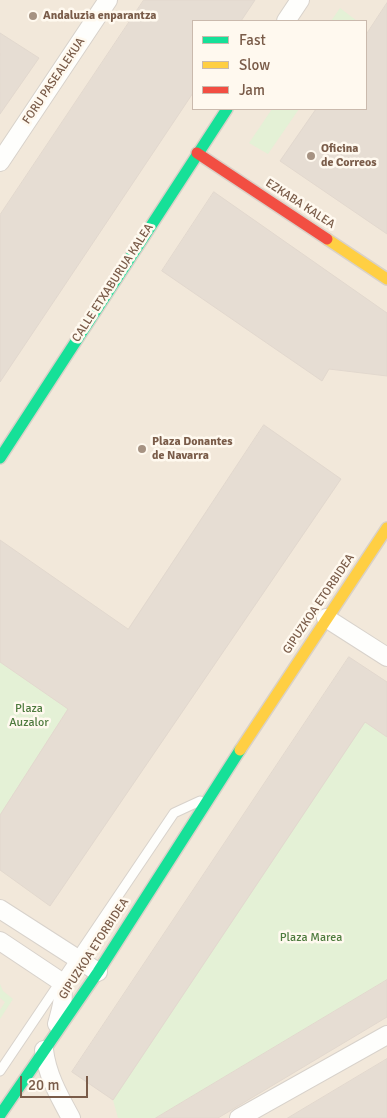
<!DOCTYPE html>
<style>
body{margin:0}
#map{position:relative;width:387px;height:1118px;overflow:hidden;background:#f9f5ed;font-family:Signika,sans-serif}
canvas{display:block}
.legend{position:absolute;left:192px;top:20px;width:175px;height:90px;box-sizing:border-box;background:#fff9ef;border:1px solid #cabaad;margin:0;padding:6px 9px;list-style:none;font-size:15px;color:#7a5c49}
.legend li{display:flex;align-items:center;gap:10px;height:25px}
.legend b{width:25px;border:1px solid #cabaad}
.scale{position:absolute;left:20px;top:1076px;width:68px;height:22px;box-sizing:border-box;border:2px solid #7a5c49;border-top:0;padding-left:6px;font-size:15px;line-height:18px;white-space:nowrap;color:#7a5c49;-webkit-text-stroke:4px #fff9ef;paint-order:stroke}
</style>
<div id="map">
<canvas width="387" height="1118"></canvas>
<ul class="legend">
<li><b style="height:6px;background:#16e098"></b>Fast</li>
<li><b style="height:6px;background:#ffcf43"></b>Slow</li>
<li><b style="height:6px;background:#f24e42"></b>Jam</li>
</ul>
<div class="scale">20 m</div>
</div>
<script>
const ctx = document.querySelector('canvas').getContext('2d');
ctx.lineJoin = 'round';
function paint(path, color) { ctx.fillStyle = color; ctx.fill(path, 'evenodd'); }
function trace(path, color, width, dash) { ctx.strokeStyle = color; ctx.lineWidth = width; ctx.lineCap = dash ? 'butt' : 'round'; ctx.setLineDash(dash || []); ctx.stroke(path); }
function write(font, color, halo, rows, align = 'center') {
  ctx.font = font + ' Signika,sans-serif'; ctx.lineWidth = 5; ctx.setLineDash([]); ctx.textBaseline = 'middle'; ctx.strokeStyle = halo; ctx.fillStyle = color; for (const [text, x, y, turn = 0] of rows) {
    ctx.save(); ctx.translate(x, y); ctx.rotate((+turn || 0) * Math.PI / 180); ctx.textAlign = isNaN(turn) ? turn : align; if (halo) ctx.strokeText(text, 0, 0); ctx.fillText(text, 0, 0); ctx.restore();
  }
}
paint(new Path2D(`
 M 0,0 L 387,0 L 387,1118 L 0,1118 ZM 193,21 L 366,21 L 366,109 L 193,109 Z`), '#f2e8da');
paint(new Path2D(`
 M 340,8 L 357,21 L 331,21 Z
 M 272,109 L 299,109 L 268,154 L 249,143 Z
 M 0,662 L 68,709 L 0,815 Z
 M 365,722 L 387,737 L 387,980 L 156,1118 L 118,1118 L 113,1100 Z
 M 0,984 L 3,991 L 13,999 L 0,1019 L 0,1010 L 5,1002 L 0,998 Z`), '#e4f1d6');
const building = new Path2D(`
 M 144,0 L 255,0 L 241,21 L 193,21 L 193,93 L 0,382 L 0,215 Z
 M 387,3 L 387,234 L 280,161 L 316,109 L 366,109 L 366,35 Z
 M 0,33 L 39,58 L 0,114 Z
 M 214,192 L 387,313 L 387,376 L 329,369 L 322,381 L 162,271 Z
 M 264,425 L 341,479 L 50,906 L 0,870 L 0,815 L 68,709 L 0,662 L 0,540 L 128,629 Z
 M 349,657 L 387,682 L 387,737 L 365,722 L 113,1100 L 72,1072 Z
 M 387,980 L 387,1017 L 218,1118 L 156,1118 Z
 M 387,1059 L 387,1118 L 288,1118 Z`);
paint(building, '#e6ddd3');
trace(building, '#e2d8ce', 1);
const lane = new Path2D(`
 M 0,1071 L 174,813 L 200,801`);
const street = new Path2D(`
 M 286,21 L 300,0
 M 0,162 L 108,0
 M 326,618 L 387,657
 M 0,909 L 98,972
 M 0,941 L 60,981 C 66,995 61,1010 57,1024
 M 44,1050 C 47,1075 59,1096 71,1118
 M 239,1118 L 387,1035`);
const fast = new Path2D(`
 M 0,458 L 227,109
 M 0,1115 L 98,972 L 240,750`);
const slow = new Path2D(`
 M 327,239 L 387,279
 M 240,750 L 387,528`);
const jam = new Path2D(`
 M 197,153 L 327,239`);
trace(lane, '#d8d2cb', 11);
trace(street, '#d8d2cb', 20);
trace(fast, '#d9d1c8', 14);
trace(slow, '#d9d1c8', 14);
trace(jam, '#d9d1c8', 14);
trace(lane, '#fefefc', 9);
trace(street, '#fefefc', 18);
trace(fast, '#16e098', 11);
trace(slow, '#ffcf43', 11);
trace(jam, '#f24e42', 11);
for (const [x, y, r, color] of [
 [33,16,5,"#a69282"],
 [311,156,5,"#a69282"],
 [142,449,5,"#a69282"]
]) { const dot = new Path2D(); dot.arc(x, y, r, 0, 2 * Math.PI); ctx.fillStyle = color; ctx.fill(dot); trace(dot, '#fff9ef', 2); }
write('bold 12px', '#7a5c49', '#fff9ef', [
 ["Andaluzia enparantza",43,16],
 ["Oficina",321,149],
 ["de Correos",321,163],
 ["Plaza Donantes",152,442],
 ["de Navarra",152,456]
], 'left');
write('12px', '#7a5c49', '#fff9ef', [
 ["FORU PASEALEKUA",54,81,-56],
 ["EZKABA KALEA",300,204,33],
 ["CALLE ETXABURUA KALEA",113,283,-57],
 ["GIPUZKOA ETORBIDEA",319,604,-56],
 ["GIPUZKOA ETORBIDEA",94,949,-57]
]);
write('12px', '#4d7a3d', '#fff9ef', [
 ["Plaza",29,709],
 ["Auzalor",29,723],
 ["Plaza Marea",311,938]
]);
</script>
